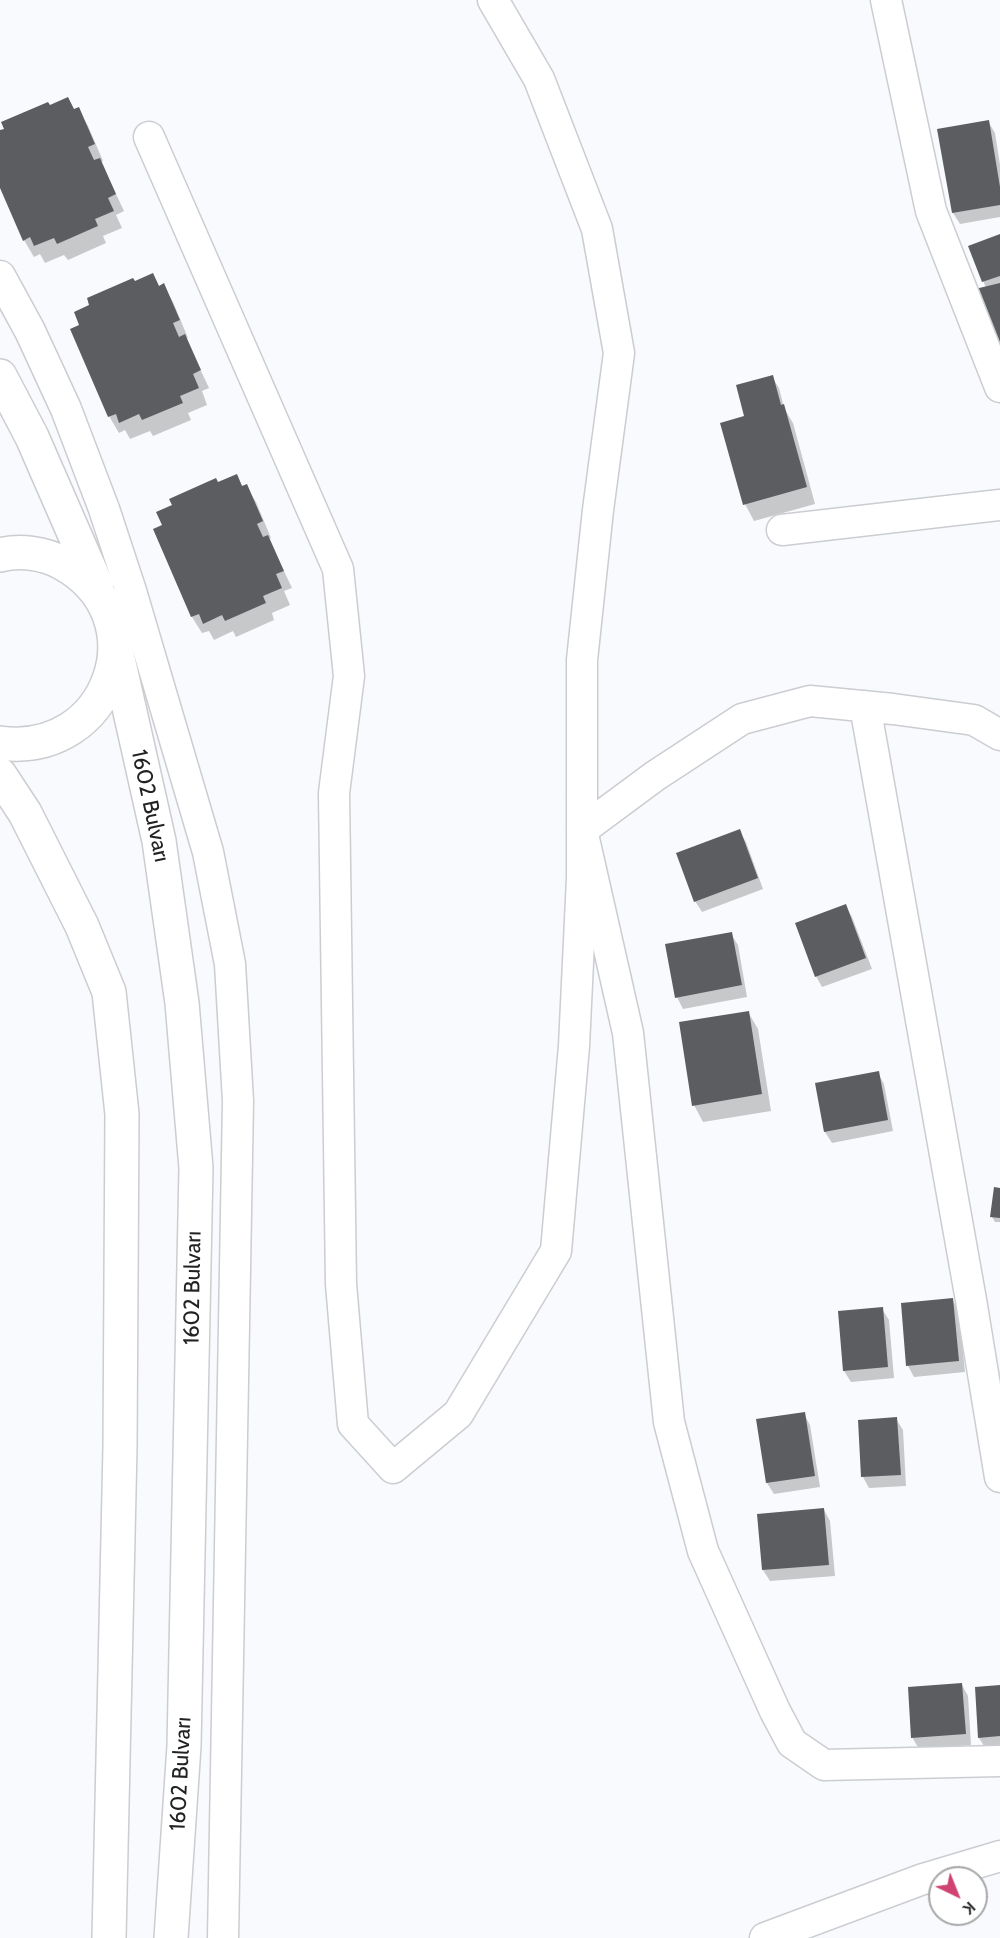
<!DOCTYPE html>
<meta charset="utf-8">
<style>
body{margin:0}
#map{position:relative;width:1000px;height:1938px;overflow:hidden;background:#f8fafd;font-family:Cabin,sans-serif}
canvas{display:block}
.north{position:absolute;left:928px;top:1866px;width:60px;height:60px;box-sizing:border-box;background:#fff;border:2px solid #a6a7a7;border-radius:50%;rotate:137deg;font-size:16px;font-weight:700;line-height:24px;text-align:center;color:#212223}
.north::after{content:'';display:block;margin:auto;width:21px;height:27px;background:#cf4271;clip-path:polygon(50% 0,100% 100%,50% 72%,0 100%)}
</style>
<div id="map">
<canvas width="1000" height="1938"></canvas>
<div class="north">K</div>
</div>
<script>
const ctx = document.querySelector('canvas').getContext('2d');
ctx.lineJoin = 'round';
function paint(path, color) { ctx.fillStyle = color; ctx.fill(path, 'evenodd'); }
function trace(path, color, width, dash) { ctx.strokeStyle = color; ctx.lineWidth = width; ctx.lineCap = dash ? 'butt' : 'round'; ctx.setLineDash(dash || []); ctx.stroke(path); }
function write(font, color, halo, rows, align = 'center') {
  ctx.font = font + ' Cabin,sans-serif'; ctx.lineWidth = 6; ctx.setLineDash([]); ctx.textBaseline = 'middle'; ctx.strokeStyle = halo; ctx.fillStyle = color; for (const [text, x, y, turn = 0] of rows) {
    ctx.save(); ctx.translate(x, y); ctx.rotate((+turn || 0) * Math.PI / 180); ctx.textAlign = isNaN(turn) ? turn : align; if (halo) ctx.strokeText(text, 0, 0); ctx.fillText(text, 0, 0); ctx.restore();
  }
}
paint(new Path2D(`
 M 49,107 L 74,110 L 78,109 L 88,126 L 103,161 L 101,162 L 124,211 L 116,215 L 122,228 L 103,236 L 106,243 L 68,260 L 64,255 L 45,263 L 40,254 L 34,257 L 24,240 L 0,184 L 0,132 Z
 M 988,121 L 995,133 L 1000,165 L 1000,217 L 960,224 L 953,213 L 939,130 Z
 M 1000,236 L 1000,364 L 986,288 L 970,247 Z
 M 135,283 L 159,287 L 163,285 L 173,302 L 188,338 L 186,339 L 209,388 L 202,391 L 207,405 L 188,413 L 191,420 L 153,436 L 150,431 L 130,439 L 125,430 L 119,433 L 109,416 L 81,326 Z
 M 772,377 L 779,388 L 784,408 L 793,423 L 815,504 L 754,521 L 745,504 L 746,417 Z
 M 236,476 L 243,487 L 246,486 L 256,502 L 271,538 L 269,539 L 292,588 L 284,591 L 290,605 L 272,613 L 274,620 L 236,637 L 233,631 L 214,640 L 209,631 L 202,633 L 192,617 L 164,526 L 218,484 Z
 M 739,831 L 746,842 L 763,889 L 702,912 L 695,901 Z
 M 846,906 L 852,917 L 872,969 L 822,987 L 816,976 Z
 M 731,934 L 738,945 L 747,997 L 683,1009 L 677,997 Z
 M 748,1012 L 758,1029 L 771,1111 L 703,1122 L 694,1105 Z
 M 878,1073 L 884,1084 L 893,1131 L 832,1143 L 825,1132 L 817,1084 Z
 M 1000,1189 L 1000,1222 L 995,1222 L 992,1217 Z
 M 952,1299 L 959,1311 L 965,1372 L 914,1377 L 908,1366 Z
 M 882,1309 L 889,1320 L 894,1378 L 851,1382 L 844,1371 L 839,1313 Z
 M 804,1414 L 810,1425 L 820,1487 L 774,1494 L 767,1483 L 758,1421 Z
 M 896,1419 L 903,1430 L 906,1486 L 869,1488 L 863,1477 L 859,1422 Z
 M 824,1510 L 830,1521 L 835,1576 L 770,1581 L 763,1570 L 759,1515 Z
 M 962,1685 L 968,1696 L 971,1745 L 919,1749 L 912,1737 Z
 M 1000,1687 L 1000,1748 L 986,1749 L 979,1738 Z`), '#0003');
paint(new Path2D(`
 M 68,97 L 74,109 L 79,107 L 95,144 L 88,147 L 94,160 L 100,158 L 116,194 L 108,198 L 114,211 L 95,219 L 98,226 L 57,244 L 54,238 L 34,246 L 30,237 L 23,241 L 0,188 L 0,130 L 4,129 L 1,122 L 48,102 L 50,105 Z
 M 989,120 L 1000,187 L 1000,205 L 952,213 L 937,129 Z
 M 1000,234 L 1000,276 L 982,282 L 968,246 Z
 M 153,273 L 159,286 L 164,283 L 180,320 L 173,323 L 179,337 L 185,334 L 201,370 L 193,374 L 199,388 L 180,396 L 183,403 L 142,420 L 139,414 L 119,423 L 116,414 L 108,417 L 70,329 L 79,325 L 74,312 L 89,305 L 87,298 L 133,278 L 135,281 Z
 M 1000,283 L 1000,352 L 975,289 Z
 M 773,375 L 781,405 L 784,404 L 807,487 L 743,505 L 720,423 L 744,416 L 736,385 Z
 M 237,474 L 242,486 L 247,484 L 263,521 L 257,524 L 263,537 L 268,535 L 284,571 L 276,574 L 282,588 L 263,596 L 266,603 L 225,621 L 222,615 L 203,624 L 199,614 L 191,617 L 153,529 L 162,525 L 156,512 L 172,505 L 169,499 L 216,478 L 218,482 Z
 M 740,829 L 758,878 L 694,902 L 676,853 Z
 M 846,904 L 866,958 L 815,977 L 795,923 Z
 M 732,932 L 742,985 L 675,998 L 665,944 Z
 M 749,1011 L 762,1094 L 692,1106 L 679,1022 Z
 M 879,1071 L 888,1120 L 824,1132 L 815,1083 Z
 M 994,1187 L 1000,1188 L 1000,1218 L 990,1217 Z
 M 953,1298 L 959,1361 L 906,1366 L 901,1303 Z
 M 883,1307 L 888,1367 L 843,1371 L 838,1311 Z
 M 805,1412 L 815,1476 L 766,1483 L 756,1419 Z
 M 897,1417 L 901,1475 L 861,1477 L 858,1420 Z
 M 824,1508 L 829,1565 L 762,1570 L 757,1514 Z
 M 962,1683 L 966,1734 L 911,1738 L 908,1687 Z
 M 1000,1685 L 1000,1736 L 978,1738 L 975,1687 Z`), '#5b5d60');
const minor = new Path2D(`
 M 886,0 L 931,211 L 1000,387
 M 149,137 L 338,569 L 349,676 L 334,793 L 341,1284 L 353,1424 L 393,1468 L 458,1414 L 556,1251 L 574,1046 L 582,878 L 582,660 L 598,510 L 619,353 L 597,229 L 539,79 L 493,0
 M 0,276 L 30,331 L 66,409 L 104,509 L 131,591 L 208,852 L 230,964 L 238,1101 L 223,1938
 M 782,530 L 1000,505
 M 865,706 L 971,1300 L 1000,1477
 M 1000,735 L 974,720 L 893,709 L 810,701 L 742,719 L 655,776 L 582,830 L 628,1033 L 669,1422 L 703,1551 L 775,1711 L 792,1743 L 824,1765 L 1000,1761
 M 765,1938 L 923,1879 L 1000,1856`);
const tertiary = new Path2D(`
 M 0,376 L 32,437 L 97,586
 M 0,555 C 20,550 44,553 62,563 C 160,616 111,758 0,743
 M 115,645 L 159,841 L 182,1003 L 196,1168 L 184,1746 L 171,1938
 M 0,775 L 25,813 L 82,926 L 109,992 L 122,1114 L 120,1447 L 109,1938`);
trace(minor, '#cbcdd0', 33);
trace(tertiary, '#cbcdd0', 36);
trace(minor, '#fff', 30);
trace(tertiary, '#fff', 33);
write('22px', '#212223', '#fff', [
 ["1602 Bulvarı",150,806,78],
 ["1602 Bulvarı",193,1288,-89],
 ["1602 Bulvarı",181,1774,-87]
]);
</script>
